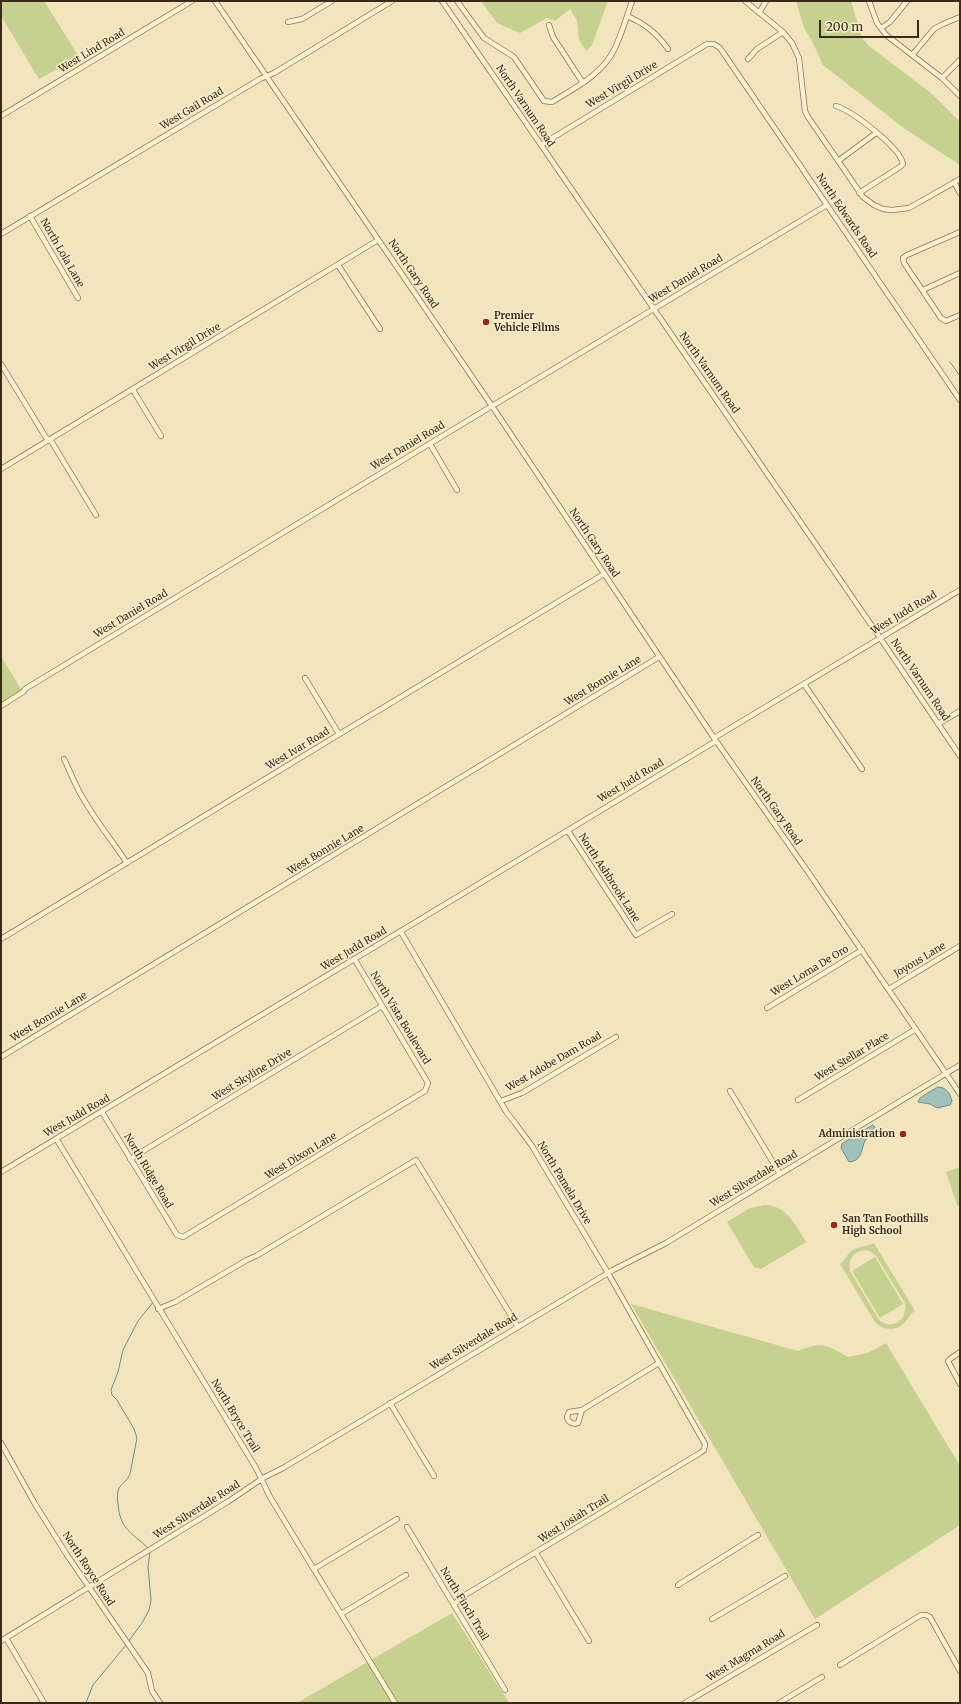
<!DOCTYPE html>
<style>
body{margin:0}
#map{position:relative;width:961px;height:1704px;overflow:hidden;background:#f2e4bc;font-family:Merriweather,serif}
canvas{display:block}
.frame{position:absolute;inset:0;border:2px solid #392a1a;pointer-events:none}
.scale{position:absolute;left:819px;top:20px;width:100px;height:18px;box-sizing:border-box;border:2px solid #392a1a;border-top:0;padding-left:5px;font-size:12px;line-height:14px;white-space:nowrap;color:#392a1a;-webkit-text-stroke:3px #f9eecc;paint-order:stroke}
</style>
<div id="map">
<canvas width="961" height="1704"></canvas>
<div class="frame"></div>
<div class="scale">200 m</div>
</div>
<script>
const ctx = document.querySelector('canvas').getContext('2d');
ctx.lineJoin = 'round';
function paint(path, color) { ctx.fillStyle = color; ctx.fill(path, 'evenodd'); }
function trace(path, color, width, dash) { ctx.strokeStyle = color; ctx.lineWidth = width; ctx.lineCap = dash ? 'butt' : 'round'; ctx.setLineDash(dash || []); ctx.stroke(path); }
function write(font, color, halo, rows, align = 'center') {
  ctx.font = font + ' Merriweather,serif'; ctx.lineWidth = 3; ctx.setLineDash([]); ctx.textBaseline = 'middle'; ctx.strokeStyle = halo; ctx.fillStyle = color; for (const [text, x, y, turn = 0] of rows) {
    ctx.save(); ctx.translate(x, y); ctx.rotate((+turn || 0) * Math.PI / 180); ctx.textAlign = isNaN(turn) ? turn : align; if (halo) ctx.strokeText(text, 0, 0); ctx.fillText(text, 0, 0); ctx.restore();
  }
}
paint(new Path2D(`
 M 1,1 L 44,1 L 79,57 L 39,79 L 1,16 Z
 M 481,1 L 608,1 L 592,45 L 586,51 L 579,40 L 577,20 L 570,9 L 555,21 L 547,18 L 520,33 L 497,23 Z
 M 796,1 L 851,1 L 862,38 L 869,46 L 931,93 L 960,122 L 960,165 L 905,129 L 823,65 L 811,39 L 804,28 Z
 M 1,656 L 22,691 L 1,704 Z
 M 960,1167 L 960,1206 L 957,1205 L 946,1172 Z
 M 765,1205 C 788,1206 795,1225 806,1242 L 761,1269 L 754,1267 L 727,1222 L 750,1208 Z
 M 874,1243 L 915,1311 C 909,1315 909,1319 904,1323 C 896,1332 883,1330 875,1322 L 840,1264 C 846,1259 847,1254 853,1250 C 860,1245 867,1247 874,1243 ZM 864,1250 L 870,1251 L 876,1256 L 905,1303 C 908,1320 892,1331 879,1320 L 850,1271 C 848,1260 853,1252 864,1250 Z
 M 875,1257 L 903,1304 L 880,1318 L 852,1271 Z
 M 631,1304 L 798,1351 C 824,1341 825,1345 848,1357 L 868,1353 L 886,1343 L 960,1466 L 960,1525 L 815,1619 Z
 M 452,1613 L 509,1703 L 297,1703 Z`), '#c6d18f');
const water = new Path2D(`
 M 938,1087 C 947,1087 950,1094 952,1101 L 950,1105 L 937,1108 L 930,1104 L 918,1102 L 920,1098 Z
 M 873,1125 L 875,1127 C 871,1132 867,1137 864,1143 C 861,1152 861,1161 849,1162 L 841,1148 L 842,1144 Z`);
paint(water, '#a0c2ba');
trace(water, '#679188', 1);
trace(new Path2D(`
 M 950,362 L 960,376
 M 148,1548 C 131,1532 120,1529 118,1504 C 117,1499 117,1493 119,1488 C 122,1483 128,1480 130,1474 L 137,1438 L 134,1429 L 117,1400 L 112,1395 L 111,1390 L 118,1372 L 123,1350 L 138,1321 L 154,1301
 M 128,1642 L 142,1623 L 149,1610 L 151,1600 L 148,1567 L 150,1552
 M 86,1703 L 93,1685 L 126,1645`), '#679188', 1);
const minor = new Path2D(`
 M 215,1 L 492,406 L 714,738 L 806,869 L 960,1094
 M 442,1 L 872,626 L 960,756
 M 457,1 L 484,38 L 514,57 L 544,101 L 552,102 C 575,88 603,74 615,48 C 622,33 627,16 632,1
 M 745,1 L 783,32 L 792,43 L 799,58 L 805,111 L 808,117 L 863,197 L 874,205 L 883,209 L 892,210 L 909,208 L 960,179
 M 869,1 L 877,23 L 886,35 L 942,78 L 960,96
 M 759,13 L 766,1
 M 627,16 C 644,23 657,33 668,49
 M 288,22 L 302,19 L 332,1
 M 549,25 L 553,37 L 583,83
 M 881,28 L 890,22 L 907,1
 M 913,54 L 934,29 L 943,24 L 960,17
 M 748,59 L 757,49 L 783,32
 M 942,78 L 960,60
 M 836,106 C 852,111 900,147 903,164 L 900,167 L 859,193
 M 1,116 L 192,1
 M 541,145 L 707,44 L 714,44 L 720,48 L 960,400
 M 838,161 L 876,133
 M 954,182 L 960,193
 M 30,216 L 78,298
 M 960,232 L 907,255 L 903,258 L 904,263 L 941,318 L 946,321 L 960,315
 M 1,234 L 260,79 L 274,73 L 392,1
 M 338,265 L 380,329
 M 923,290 L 960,273
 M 1,364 L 48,441
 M 133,390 L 161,436
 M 50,439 L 96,515
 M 430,444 L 457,490
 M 1,469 L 378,240
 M 305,678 L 339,734
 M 804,684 L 862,769
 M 1,706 L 23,692 L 25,689 L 492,406 L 827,205
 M 938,724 L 960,711
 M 714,738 L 960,590
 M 64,759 C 69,769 71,775 76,785 C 89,813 110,837 127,863
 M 568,831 L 636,935 L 672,914
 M 401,932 L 507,1113 L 515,1123 L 532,1146 L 608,1273 L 705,1444 L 704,1450 L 700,1453 L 460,1598 L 454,1605
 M 1,939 L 604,574
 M 889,989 L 960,946
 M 767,1008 L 862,950
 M 1,1057 L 659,657
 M 730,1091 L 780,1174
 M 798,1100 L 916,1029
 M 501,1101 L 522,1093 L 616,1037
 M 102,1112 L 177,1235 L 183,1237 L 425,1091 L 428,1083 L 355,960
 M 57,1140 L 256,1468 L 270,1497 L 395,1703
 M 130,1159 L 382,1006
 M 1,1172 L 716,741
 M 158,1309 L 175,1302 L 247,1260 L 256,1256 L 416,1160 L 518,1327
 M 960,1352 L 950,1359 L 948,1361 L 960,1384
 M 390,1403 L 434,1476
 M 582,1410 L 569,1412 L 567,1417 C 568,1422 573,1425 578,1423 L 582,1410 L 659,1363
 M 1,1443 L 35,1504 L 67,1555 L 148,1673 L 152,1691 L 160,1703
 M 407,1527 L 505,1690
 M 536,1553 L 589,1641
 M 314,1569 L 397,1519
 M 678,1585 L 758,1535
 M 341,1614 L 406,1575
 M 712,1619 L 785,1576
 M 6,1638 L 44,1703
 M 1,1641 L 229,1501 L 263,1478 L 283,1468 L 613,1270 L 666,1243 L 960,1065
 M 840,1665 L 921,1615 L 926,1615 L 930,1617 L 960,1671
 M 685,1703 L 817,1625
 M 779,1703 L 822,1677`);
trace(minor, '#8b7454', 6);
trace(minor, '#fcf1d0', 4.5);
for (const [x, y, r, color] of [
 [486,322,4,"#a0241e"],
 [903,1134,4,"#a0241e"],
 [834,1225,4,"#a0241e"]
]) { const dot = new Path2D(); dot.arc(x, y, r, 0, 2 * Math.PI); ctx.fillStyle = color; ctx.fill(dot); trace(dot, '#f9eecc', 1.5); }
write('10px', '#392a1a', '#f9eecc', [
 ["West Lind Road",92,51,-31],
 ["West Virgil Drive",622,85,-31],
 ["North Varnum Road",525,106,56],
 ["West Gail Road",192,109,-31],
 ["North Edwards Road",846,216,56],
 ["North Lola Lane",62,253,60],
 ["North Gary Road",413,274,56],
 ["West Daniel Road",686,279,-31],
 ["West Virgil Drive",185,347,-31],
 ["North Varnum Road",709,373,55],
 ["West Daniel Road",408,446,-31],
 ["North Gary Road",594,543,56],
 ["West Judd Road",904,613,-31],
 ["West Daniel Road",131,614,-31],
 ["North Varnum Road",920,680,56],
 ["West Bonnie Lane",603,681,-31],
 ["West Ivar Road",298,749,-31],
 ["West Judd Road",631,781,-31],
 ["North Gary Road",776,811,55],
 ["West Bonnie Lane",326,850,-31],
 ["North Ashbrook Lane",609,878,57],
 ["West Judd Road",354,949,-31],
 ["Joyous Lane",920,960,-31],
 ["West Loma De Oro",810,971,-31],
 ["West Bonnie Lane",49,1017,-31],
 ["North Vista Boulevard",400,1018,59],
 ["West Stellar Place",852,1057,-31],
 ["West Adobe Dam Road",554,1062,-30],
 ["West Skyline Drive",252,1075,-31],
 ["West Judd Road",77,1116,-30],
 ["West Dixon Lane",301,1156,-31],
 ["North Ridge Road",148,1171,59],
 ["West Silverdale Road",754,1179,-31],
 ["North Pamela Drive",564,1183,59],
 ["West Silverdale Road",474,1342,-31],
 ["North Bryce Trail",235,1416,59],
 ["West Silverdale Road",197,1510,-32],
 ["West Josiah Trail",574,1519,-32],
 ["North Royce Road",88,1569,57],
 ["North Finch Trail",464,1604,59],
 ["West Magma Road",746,1656,-31]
]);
write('bold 10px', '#392a1a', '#f9eecc', [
 ["Premier",494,316],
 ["Vehicle Films",494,328],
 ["Administration",895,1134,"right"],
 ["San Tan Foothills",842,1219],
 ["High School",842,1231]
], 'left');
</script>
